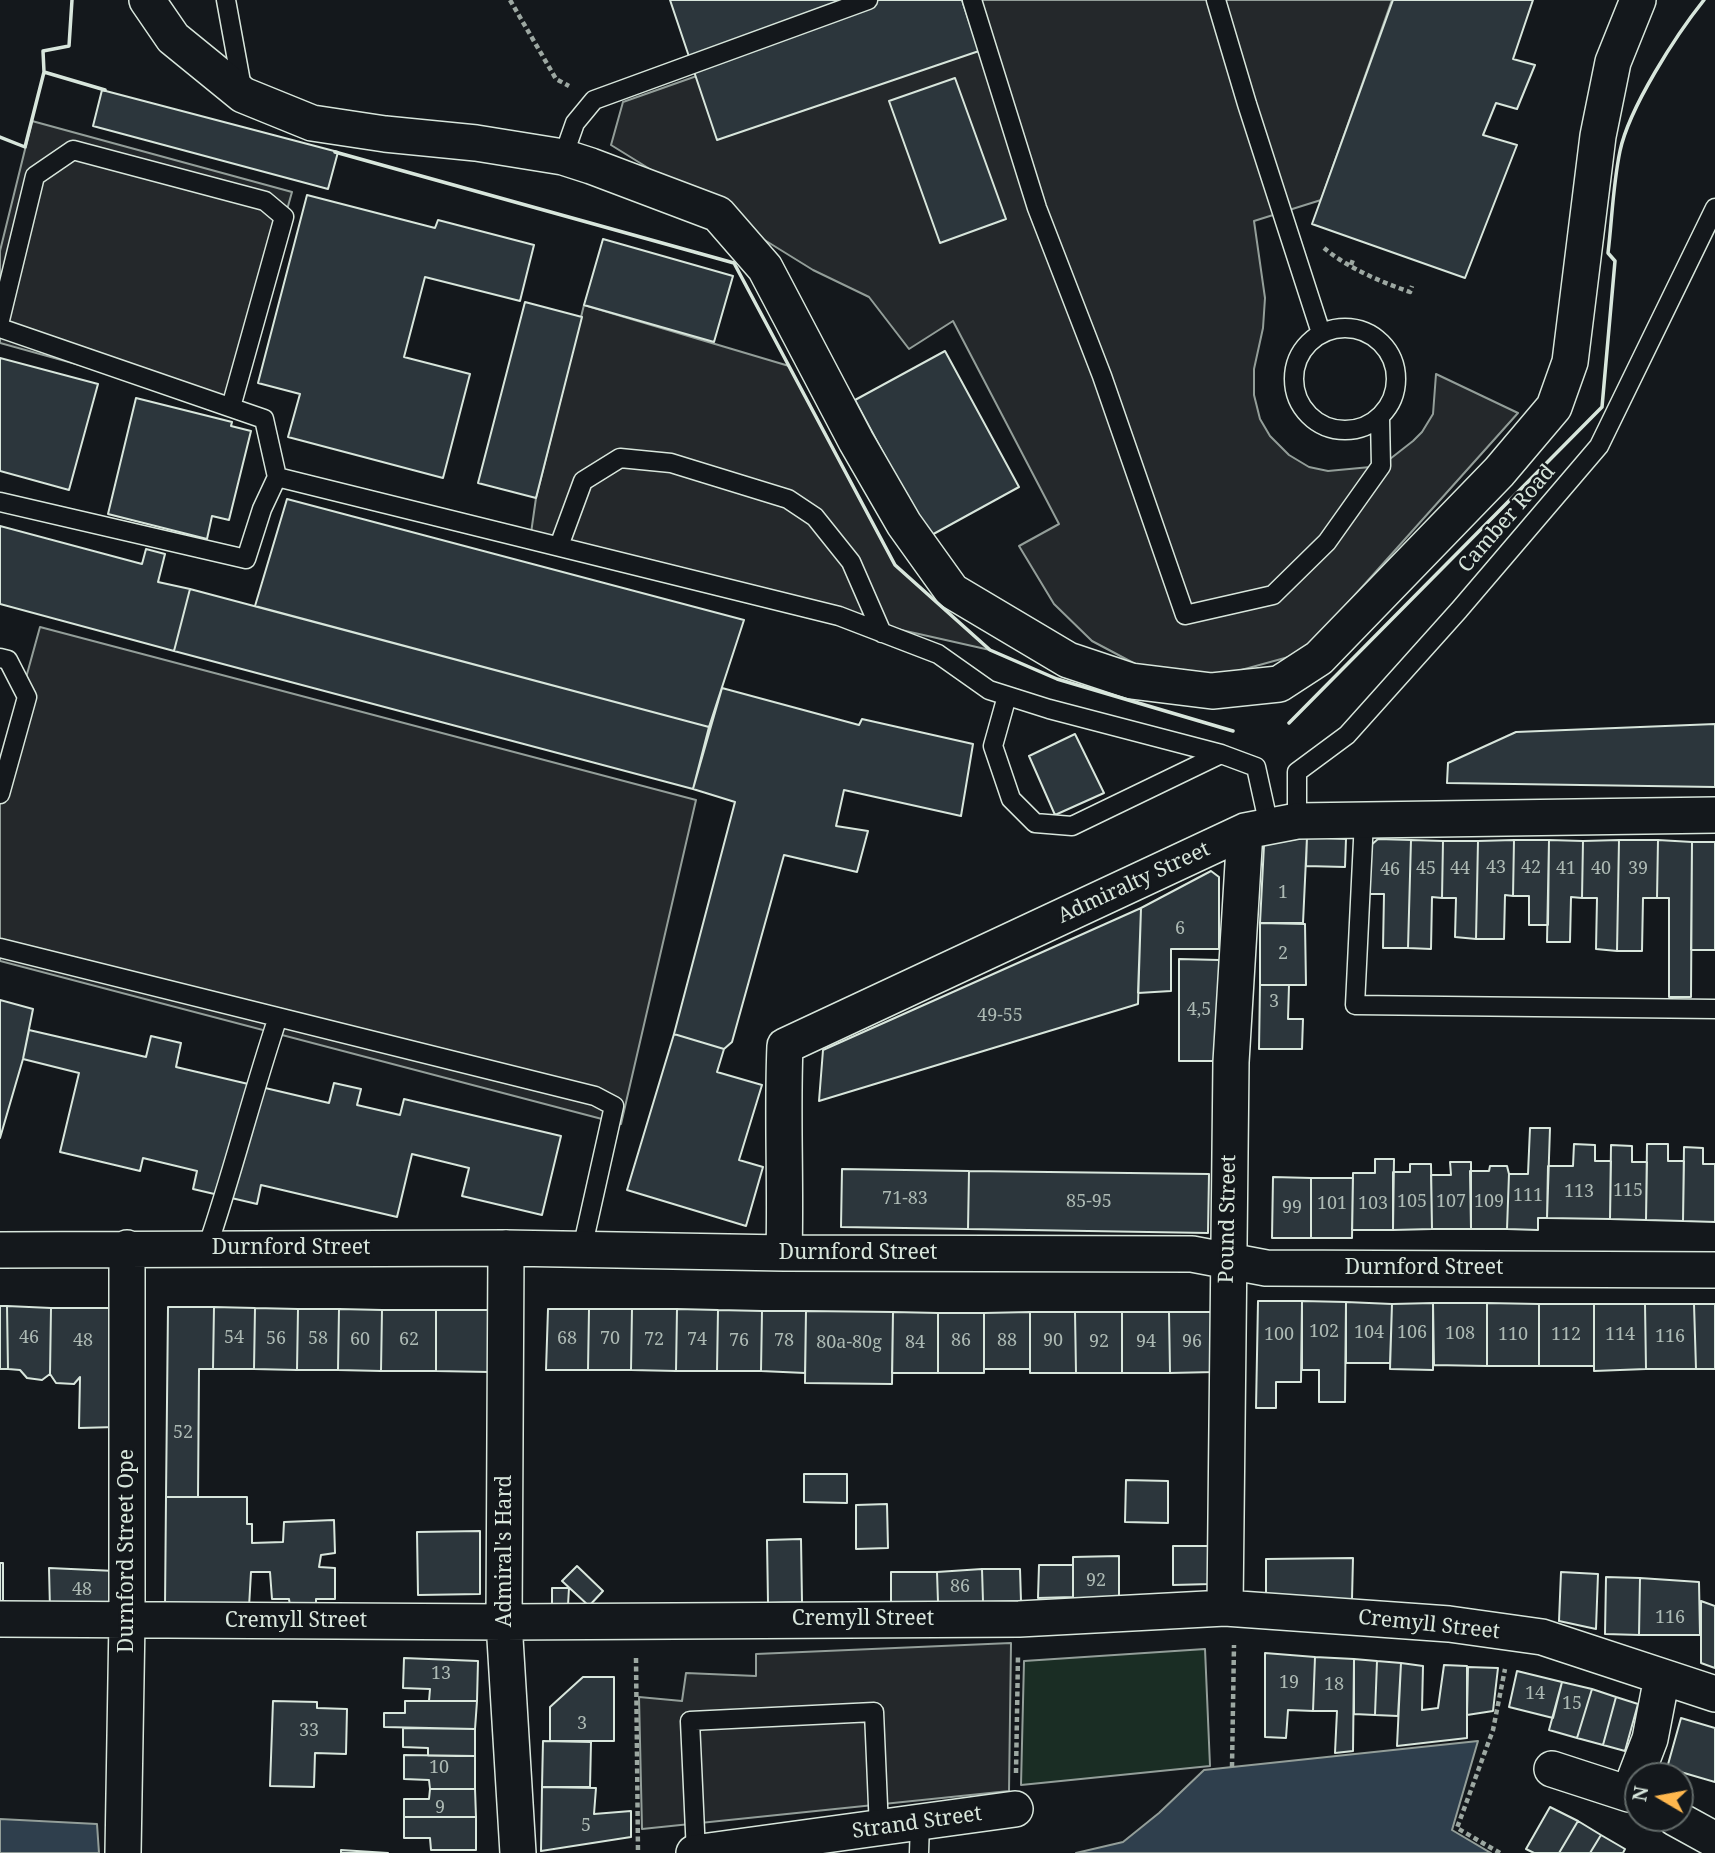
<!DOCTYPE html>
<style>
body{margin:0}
#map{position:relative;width:1715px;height:1853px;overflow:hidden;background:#14181c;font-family:"Noto Serif",serif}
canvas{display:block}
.north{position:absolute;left:1624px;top:1762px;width:70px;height:70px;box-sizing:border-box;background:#14181c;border:2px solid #626a69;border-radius:50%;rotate:280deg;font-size:19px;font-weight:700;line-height:28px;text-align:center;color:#d8e6dc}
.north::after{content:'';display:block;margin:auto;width:24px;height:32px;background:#ffb74d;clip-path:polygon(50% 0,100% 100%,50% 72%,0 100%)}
</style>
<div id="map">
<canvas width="1715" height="1853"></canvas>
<div class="north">N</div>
</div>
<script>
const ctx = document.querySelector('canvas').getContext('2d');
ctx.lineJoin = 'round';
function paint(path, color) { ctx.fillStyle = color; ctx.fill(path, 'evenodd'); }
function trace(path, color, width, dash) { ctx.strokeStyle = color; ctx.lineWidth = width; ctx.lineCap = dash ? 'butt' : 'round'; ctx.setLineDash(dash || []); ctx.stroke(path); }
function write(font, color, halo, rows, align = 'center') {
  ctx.font = font + ' "Noto Serif",serif'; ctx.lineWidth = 5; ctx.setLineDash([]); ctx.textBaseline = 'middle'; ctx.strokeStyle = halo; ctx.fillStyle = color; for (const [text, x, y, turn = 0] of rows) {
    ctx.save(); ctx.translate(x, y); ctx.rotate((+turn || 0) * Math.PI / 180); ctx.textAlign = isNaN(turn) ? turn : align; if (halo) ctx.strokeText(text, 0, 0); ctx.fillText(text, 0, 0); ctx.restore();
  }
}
const green = new Path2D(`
 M 1205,1649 L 1210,1766 L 1021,1785 L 1024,1661 Z`);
paint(green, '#1a2d24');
trace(green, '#939e99', 2);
const parking = new Path2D(`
 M 912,0 L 1392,0 L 1321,200 L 1254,221 L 1265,298 L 1263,328 L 1254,369 L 1254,395 L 1260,419 L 1270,436 L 1289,455 L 1309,467 L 1328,471 L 1381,466 L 1413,441 L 1422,432 L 1433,414 L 1436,374 L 1518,413 L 1303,653 L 1223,675 L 1143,668 L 1092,641 L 1054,604 L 1019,546 L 1059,524 L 953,321 L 909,349 L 869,297 L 813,270 L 611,145 L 623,102 Z
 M 32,121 L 292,192 L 231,407 L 0,343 L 0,251 Z
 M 584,305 L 789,366 L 895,565 L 990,650 L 839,616 L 530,540 L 536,498 Z
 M 40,627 L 696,800 L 621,1124 L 0,961 L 0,772 Z
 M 1011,1643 L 1009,1791 L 642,1829 L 639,1697 L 682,1701 L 686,1673 L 756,1676 L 756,1654 Z`);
paint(parking, '#24282b');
trace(parking, '#939e99', 2);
const water = new Path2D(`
 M 1478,1741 L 1452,1830 L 1491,1853 L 1076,1853 L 1123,1842 L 1159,1813 L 1204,1770 Z
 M 0,1819 L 97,1824 L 99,1853 L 0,1853 Z`);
paint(water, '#2f3f4d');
trace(water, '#939e99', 2);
const building = new Path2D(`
 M 670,0 L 962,0 L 979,51 L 717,140 Z
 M 1393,0 L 1533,0 L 1513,59 L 1535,65 L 1517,109 L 1496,103 L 1483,135 L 1517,145 L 1465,278 L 1312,224 Z
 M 955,78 L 1006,219 L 940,243 L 889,101 Z
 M 102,90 L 338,152 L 328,189 L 93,126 Z
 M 307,195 L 435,228 L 438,220 L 534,245 L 520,301 L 425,277 L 404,357 L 470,374 L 443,478 L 288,437 L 300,394 L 258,383 Z
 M 603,239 L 733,276 L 714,342 L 584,305 Z
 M 525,302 L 582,317 L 536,498 L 478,483 Z
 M 945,351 L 1019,487 L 928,537 L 855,400 Z
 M 0,358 L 98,384 L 69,490 L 0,471 Z
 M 136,398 L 232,422 L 231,426 L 251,431 L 229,520 L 212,516 L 207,539 L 108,514 Z
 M 287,499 L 744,620 L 709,727 L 255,606 Z
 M 0,526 L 142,564 L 146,549 L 165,554 L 158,582 L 190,589 L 174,651 L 0,604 Z
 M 190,589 L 709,727 L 693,789 L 174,651 Z
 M 722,688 L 859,725 L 862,719 L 973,744 L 961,816 L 844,790 L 836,826 L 868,831 L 857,872 L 784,855 L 732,1042 L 724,1049 L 674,1034 L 735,802 L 693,789 Z
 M 1715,724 L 1715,787 L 1447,783 L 1448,763 L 1516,732 Z
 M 1075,734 L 1104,793 L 1055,815 L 1029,756 Z
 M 1307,837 L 1346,839 L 1345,867 L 1306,866 Z
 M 1307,837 L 1303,923 L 1260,923 L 1264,845 Z
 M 1378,839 L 1411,840 L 1408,948 L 1383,948 L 1384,894 L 1370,894 L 1370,846 Z
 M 1411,840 L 1443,841 L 1442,898 L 1432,897 L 1431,949 L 1408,948 Z
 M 1514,840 L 1549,840 L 1548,925 L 1529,925 L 1529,896 L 1513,896 Z
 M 1514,840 L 1513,896 L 1505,895 L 1504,939 L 1476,939 L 1478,841 Z
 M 1549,840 L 1583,841 L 1582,898 L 1571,897 L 1570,942 L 1547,942 Z
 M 1619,840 L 1658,840 L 1657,898 L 1643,898 L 1642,951 L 1617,951 Z
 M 1619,840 L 1617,951 L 1596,949 L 1597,898 L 1582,898 L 1583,841 Z
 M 1658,840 L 1692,842 L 1691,997 L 1669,997 L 1669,898 L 1657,898 Z
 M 1443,841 L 1478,841 L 1476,939 L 1455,937 L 1456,898 L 1442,898 Z
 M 1692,842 L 1715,842 L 1715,950 L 1691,950 Z
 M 1211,871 L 1219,877 L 1219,949 L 1171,949 L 1171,991 L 1138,993 L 1141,908 Z
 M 1141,908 L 1138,1004 L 819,1101 L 823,1050 Z
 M 1260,923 L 1305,924 L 1306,985 L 1260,985 Z
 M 1179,959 L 1219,960 L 1219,1061 L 1179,1061 Z
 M 1260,985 L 1289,985 L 1288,1019 L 1303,1019 L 1302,1049 L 1259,1049 Z
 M 0,1000 L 33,1009 L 23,1059 L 0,1138 Z
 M 29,1030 L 146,1057 L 151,1036 L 181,1043 L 176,1067 L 329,1103 L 334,1083 L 361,1089 L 357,1105 L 400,1115 L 404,1099 L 561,1136 L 542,1215 L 462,1196 L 469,1168 L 412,1154 L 397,1217 L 261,1185 L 257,1204 L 193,1189 L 197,1171 L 143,1158 L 140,1171 L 60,1152 L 79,1073 L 23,1059 Z
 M 674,1034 L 724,1049 L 717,1072 L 762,1085 L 739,1160 L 763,1167 L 746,1226 L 627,1190 Z
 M 1530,1128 L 1550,1128 L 1547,1218 L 1538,1218 L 1538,1230 L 1507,1229 L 1509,1174 L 1528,1174 Z
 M 1574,1144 L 1595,1145 L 1595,1161 L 1611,1161 L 1610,1219 L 1547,1218 L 1548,1166 L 1573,1166 Z
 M 1647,1144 L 1668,1144 L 1668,1161 L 1684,1161 L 1683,1221 L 1646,1220 Z
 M 1611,1145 L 1632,1146 L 1632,1162 L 1647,1162 L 1646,1220 L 1610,1219 Z
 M 1684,1147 L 1703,1148 L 1703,1164 L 1715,1164 L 1715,1222 L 1683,1221 Z
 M 1375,1159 L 1394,1159 L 1393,1230 L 1352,1230 L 1353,1173 L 1375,1173 Z
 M 1450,1162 L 1471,1162 L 1471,1229 L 1432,1229 L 1431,1175 L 1451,1175 Z
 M 1410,1164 L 1431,1164 L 1432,1229 L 1393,1230 L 1393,1172 L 1410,1172 Z
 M 1490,1166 L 1507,1166 L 1509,1174 L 1507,1229 L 1471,1229 L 1470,1171 L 1489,1171 Z
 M 842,1169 L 969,1171 L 968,1229 L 841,1227 Z
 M 969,1171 L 1209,1174 L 1208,1233 L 968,1229 Z
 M 1273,1177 L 1311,1178 L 1311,1238 L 1272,1238 Z
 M 1311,1178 L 1353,1178 L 1352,1238 L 1311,1238 Z
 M 1258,1301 L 1302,1301 L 1301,1382 L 1276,1382 L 1276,1408 L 1256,1408 Z
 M 1302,1301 L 1346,1302 L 1345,1402 L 1319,1402 L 1319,1370 L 1302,1370 Z
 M 1346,1302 L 1392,1304 L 1390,1363 L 1346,1363 Z
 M 1433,1303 L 1487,1303 L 1487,1366 L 1434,1365 Z
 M 1433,1303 L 1433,1370 L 1390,1369 L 1392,1304 Z
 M 1487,1303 L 1539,1304 L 1539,1366 L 1487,1366 Z
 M 1539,1304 L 1594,1304 L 1594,1366 L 1539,1366 Z
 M 1594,1304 L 1645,1304 L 1646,1369 L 1594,1371 Z
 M 1645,1304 L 1694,1304 L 1696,1369 L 1646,1369 Z
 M 1694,1304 L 1715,1304 L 1715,1369 L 1696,1369 Z
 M 0,1306 L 7,1306 L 8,1369 L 0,1369 Z
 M 7,1306 L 51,1308 L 50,1374 L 42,1380 L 27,1378 L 20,1370 L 8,1369 Z
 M 168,1307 L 214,1307 L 213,1369 L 199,1369 L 198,1497 L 166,1497 Z
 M 214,1307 L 255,1308 L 254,1369 L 213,1369 Z
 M 51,1308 L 114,1308 L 116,1427 L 79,1428 L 80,1377 L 74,1384 L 56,1383 L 50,1374 Z
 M 255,1308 L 298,1309 L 297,1370 L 254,1369 Z
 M 298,1309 L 339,1309 L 338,1370 L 297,1370 Z
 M 339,1309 L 382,1310 L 381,1371 L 338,1370 Z
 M 548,1309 L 589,1309 L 588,1370 L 546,1370 Z
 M 589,1309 L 632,1309 L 631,1370 L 588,1370 Z
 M 632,1309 L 677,1309 L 676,1371 L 631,1370 Z
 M 677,1309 L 718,1310 L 717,1371 L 676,1371 Z
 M 382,1310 L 436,1310 L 436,1371 L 381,1371 Z
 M 436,1310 L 490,1310 L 489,1372 L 436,1371 Z
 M 718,1310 L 762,1311 L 761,1371 L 717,1371 Z
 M 762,1311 L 806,1311 L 805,1373 L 761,1371 Z
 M 806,1311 L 893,1312 L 892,1384 L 805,1383 Z
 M 893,1312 L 938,1313 L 938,1373 L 892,1373 Z
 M 1030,1312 L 1075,1312 L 1076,1373 L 1030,1373 Z
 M 1030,1312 L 1030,1369 L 984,1369 L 984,1313 Z
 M 1075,1312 L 1122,1312 L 1122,1373 L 1076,1373 Z
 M 1122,1312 L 1169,1312 L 1170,1373 L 1122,1373 Z
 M 1169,1312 L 1214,1312 L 1214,1372 L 1170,1373 Z
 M 938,1313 L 984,1313 L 984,1373 L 938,1373 Z
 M 804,1474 L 847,1474 L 847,1503 L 804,1502 Z
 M 1126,1480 L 1168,1481 L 1168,1523 L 1125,1522 Z
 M 166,1497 L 247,1497 L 247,1524 L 252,1524 L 252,1543 L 283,1542 L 284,1522 L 334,1520 L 335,1553 L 321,1555 L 319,1567 L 335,1568 L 335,1599 L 316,1599 L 316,1605 L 290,1606 L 289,1599 L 272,1599 L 270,1572 L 251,1572 L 249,1607 L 165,1607 Z
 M 887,1504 L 888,1548 L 856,1549 L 856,1505 Z
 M 480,1531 L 480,1594 L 418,1595 L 417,1532 Z
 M 801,1539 L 802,1602 L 768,1603 L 767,1540 Z
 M 1173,1546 L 1211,1546 L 1211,1584 L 1173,1585 Z
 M 1119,1556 L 1119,1601 L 1073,1601 L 1073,1557 Z
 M 1353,1558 L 1352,1599 L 1266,1599 L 1266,1559 Z
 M 0,1563 L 3,1563 L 3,1608 L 0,1607 Z
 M 1039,1565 L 1073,1565 L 1073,1597 L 1038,1598 Z
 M 577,1566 L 603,1591 L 589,1606 L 562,1581 Z
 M 49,1568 L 115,1571 L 115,1609 L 50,1609 Z
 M 982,1569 L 983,1602 L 938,1602 L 937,1572 Z
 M 982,1569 L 1020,1569 L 1021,1601 L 983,1602 Z
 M 891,1572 L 937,1572 L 938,1602 L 891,1603 Z
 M 1561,1572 L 1598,1574 L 1596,1629 L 1559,1621 Z
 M 1606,1577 L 1640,1578 L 1639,1635 L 1605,1634 Z
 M 1640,1578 L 1699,1582 L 1700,1635 L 1639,1635 Z
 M 552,1588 L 569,1588 L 568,1605 L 552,1604 Z
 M 1701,1601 L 1715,1606 L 1715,1668 L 1701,1663 Z
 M 1265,1653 L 1315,1657 L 1313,1711 L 1288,1710 L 1286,1738 L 1265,1737 Z
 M 1315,1657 L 1354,1659 L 1353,1751 L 1335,1753 L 1337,1711 L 1313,1711 Z
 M 404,1658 L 478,1661 L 477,1701 L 429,1701 L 430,1689 L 403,1688 Z
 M 1354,1659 L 1377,1661 L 1375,1715 L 1354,1714 Z
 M 1377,1661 L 1401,1663 L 1398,1716 L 1375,1715 Z
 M 1401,1663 L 1423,1666 L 1422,1710 L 1438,1708 L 1444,1665 L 1467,1666 L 1467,1738 L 1397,1746 Z
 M 1468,1667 L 1498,1668 L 1493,1711 L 1467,1715 Z
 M 1517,1671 L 1562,1682 L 1553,1718 L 1509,1707 Z
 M 583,1677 L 614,1677 L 614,1741 L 550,1741 L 550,1707 Z
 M 1562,1682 L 1592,1689 L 1577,1738 L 1549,1730 Z
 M 1592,1689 L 1616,1697 L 1603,1745 L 1577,1738 Z
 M 1616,1697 L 1638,1704 L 1625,1751 L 1603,1745 Z
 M 273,1701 L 317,1702 L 317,1708 L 347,1709 L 346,1754 L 315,1753 L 314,1787 L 270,1786 Z
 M 405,1701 L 477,1701 L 475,1729 L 384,1727 L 384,1713 L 405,1713 Z
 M 1681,1718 L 1715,1728 L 1715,1782 L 1667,1768 Z
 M 403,1728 L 475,1729 L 475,1756 L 428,1756 L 428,1748 L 403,1747 Z
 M 543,1741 L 591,1742 L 590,1787 L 542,1787 Z
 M 404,1755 L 475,1756 L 475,1789 L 430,1789 L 429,1780 L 404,1779 Z
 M 542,1787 L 596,1788 L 594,1814 L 631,1811 L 631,1837 L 541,1851 Z
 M 430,1789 L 475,1789 L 476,1817 L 404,1817 L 404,1799 L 429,1799 Z
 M 1550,1807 L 1578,1821 L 1559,1853 L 1534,1853 L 1526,1849 Z
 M 404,1817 L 476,1817 L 476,1850 L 431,1850 L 430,1838 L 404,1838 Z
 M 1578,1821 L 1601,1835 L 1590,1853 L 1559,1853 Z
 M 1601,1835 L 1625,1849 L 1623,1853 L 1590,1853 Z
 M 341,1850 L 388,1853 L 341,1853 Z`);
paint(building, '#2c363c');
trace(building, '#d8e6dc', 2);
const lane = new Path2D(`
 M 226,0 L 243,93
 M 972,0 L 1037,208 L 1102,376 L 1185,615 L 1273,595 L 1327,542 L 1381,466 L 1380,418
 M 1216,0 L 1247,104 L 1321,333
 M 563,157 L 575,123 L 594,100 L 868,0
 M 0,320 L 35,176 L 73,150 L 265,201 L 284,217 L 231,407
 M1294 379a51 51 0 1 1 102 0a51 51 0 1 1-102 0Z
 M 0,328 L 264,419 L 277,477
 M 0,502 L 246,559 L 262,509 L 277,477 L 839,616 L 938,654 L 989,690 L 1049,709 L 1221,754 L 1256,767 L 1269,826
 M 559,546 L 583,481 L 620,458 L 671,463 L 788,499 L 815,517 L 851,562 L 882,633
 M 0,658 L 8,660 L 27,697 L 0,794
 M 1007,696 L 993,746 L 1011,799 L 1035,823 L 1072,826 L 1221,754
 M 1364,820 L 1355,1005 L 1715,1009
 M 1297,821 L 1297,772 L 1347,735 L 1459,610 L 1599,446 L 1715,208
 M 0,948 L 595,1096 L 614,1106 L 582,1249
 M 207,1248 C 233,1172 252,1094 278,1017
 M 696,1853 L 690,1721 L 874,1712 L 879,1829
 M 919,1853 L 920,1823`);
const street = new Path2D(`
 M 147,0 L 173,38 L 243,95 L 312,123 L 385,134 L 476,143 L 563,157 L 591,166 L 718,214 L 765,268 L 856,441 L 904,524 L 952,591 L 1068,660 L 1131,681 L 1212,691 L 1279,684 L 1319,658 L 1499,472 L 1554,407 L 1570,362 L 1598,136 L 1613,62 L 1638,0
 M 506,1248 L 504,1622 L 518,1853
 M 0,1250 L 506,1248 L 784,1253 L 1192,1254 L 1266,1268 L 1715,1270
 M 784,1253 C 786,1184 782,1115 785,1046 L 1245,831 L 1297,821 L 1715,815
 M 1225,1608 L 1231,1062 L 1245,831
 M 0,1619 L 504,1622 L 1019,1619 L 1225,1608 L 1449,1624 L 1542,1637 L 1715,1694
 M 1552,1769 L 1629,1794 L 1650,1739 L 1662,1677
 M 1675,1818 L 1715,1840
 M 123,1853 L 127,1620 L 127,1248
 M 694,1853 L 1015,1809`);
trace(lane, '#d8e6dc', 21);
trace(street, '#d8e6dc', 38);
trace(new Path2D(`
 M 510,0 L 556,79 L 569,86
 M 1324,248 C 1348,268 1381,282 1410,292 L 1412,286
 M 1351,265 L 1354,257
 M 636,1658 L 638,1853
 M 1232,1767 L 1234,1645
 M 1016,1773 L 1018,1656
 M 1500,1853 L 1457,1828 L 1493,1730 L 1505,1669`), '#9da8a2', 4.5, [5, 3.5]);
trace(lane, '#14181c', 18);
trace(street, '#14181c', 35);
trace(new Path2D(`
 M 44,72 L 43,51 L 69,46 L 72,0
 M 0,137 L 25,147 L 44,72 L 105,90
 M 335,152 L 734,263 L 895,565 L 990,650 L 1057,679 L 1233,731
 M 1289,723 L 1602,407 L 1615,261 L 1608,253 C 1612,220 1613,184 1620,151 C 1629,108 1676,35 1704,0`), '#d8e6dc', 3.5);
write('18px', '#adbab4', null, [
 ["43",1496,868],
 ["42",1531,868],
 ["45",1426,869],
 ["44",1460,869],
 ["41",1566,869],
 ["40",1601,869],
 ["39",1638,869],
 ["46",1390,870],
 ["1",1283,893],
 ["6",1180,929],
 ["2",1283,954],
 ["3",1274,1002],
 ["4,5",1199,1010],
 ["49-55",1000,1016],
 ["115",1628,1191],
 ["113",1579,1192],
 ["111",1528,1196],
 ["71-83",905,1199],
 ["85-95",1089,1202],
 ["105",1412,1202],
 ["107",1451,1202],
 ["109",1489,1202],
 ["101",1332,1204],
 ["103",1373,1204],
 ["99",1292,1208],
 ["102",1324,1332],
 ["104",1369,1333],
 ["106",1412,1333],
 ["108",1460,1334],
 ["100",1279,1335],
 ["110",1513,1335],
 ["112",1566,1335],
 ["114",1620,1335],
 ["116",1670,1337],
 ["46",29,1338],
 ["54",234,1338],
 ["56",276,1339],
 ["58",318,1339],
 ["68",567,1339],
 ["70",610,1339],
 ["60",360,1340],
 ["62",409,1340],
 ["72",654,1340],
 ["74",697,1340],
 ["48",83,1341],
 ["76",739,1341],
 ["78",784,1341],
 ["86",961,1341],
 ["88",1007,1341],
 ["90",1053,1341],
 ["92",1099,1342],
 ["94",1146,1342],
 ["96",1192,1342],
 ["80a-80g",849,1343],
 ["84",915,1343],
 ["52",183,1433],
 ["92",1096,1581],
 ["86",960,1587],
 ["48",82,1590],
 ["116",1670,1618],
 ["13",441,1674],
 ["19",1289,1683],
 ["18",1334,1685],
 ["14",1535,1694],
 ["15",1572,1704],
 ["3",582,1724],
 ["33",309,1731],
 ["10",439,1768],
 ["9",440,1808],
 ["5",586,1826]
]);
write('21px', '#d8e6dc', '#14181c', [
 ["Camber Road",1507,519,-49],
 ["Admiralty Street",1134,883,-25],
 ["Pound Street",1228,1219,-89],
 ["Durnford Street",291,1248],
 ["Durnford Street",858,1253],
 ["Durnford Street",1424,1268],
 ["Durnford Street Ope",127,1551,-90],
 ["Admiral's Hard",505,1551,-90],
 ["Cremyll Street",863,1619],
 ["Cremyll Street",296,1621],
 ["Cremyll Street",1429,1625,6],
 ["Strand Street",917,1823,-8]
]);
</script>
